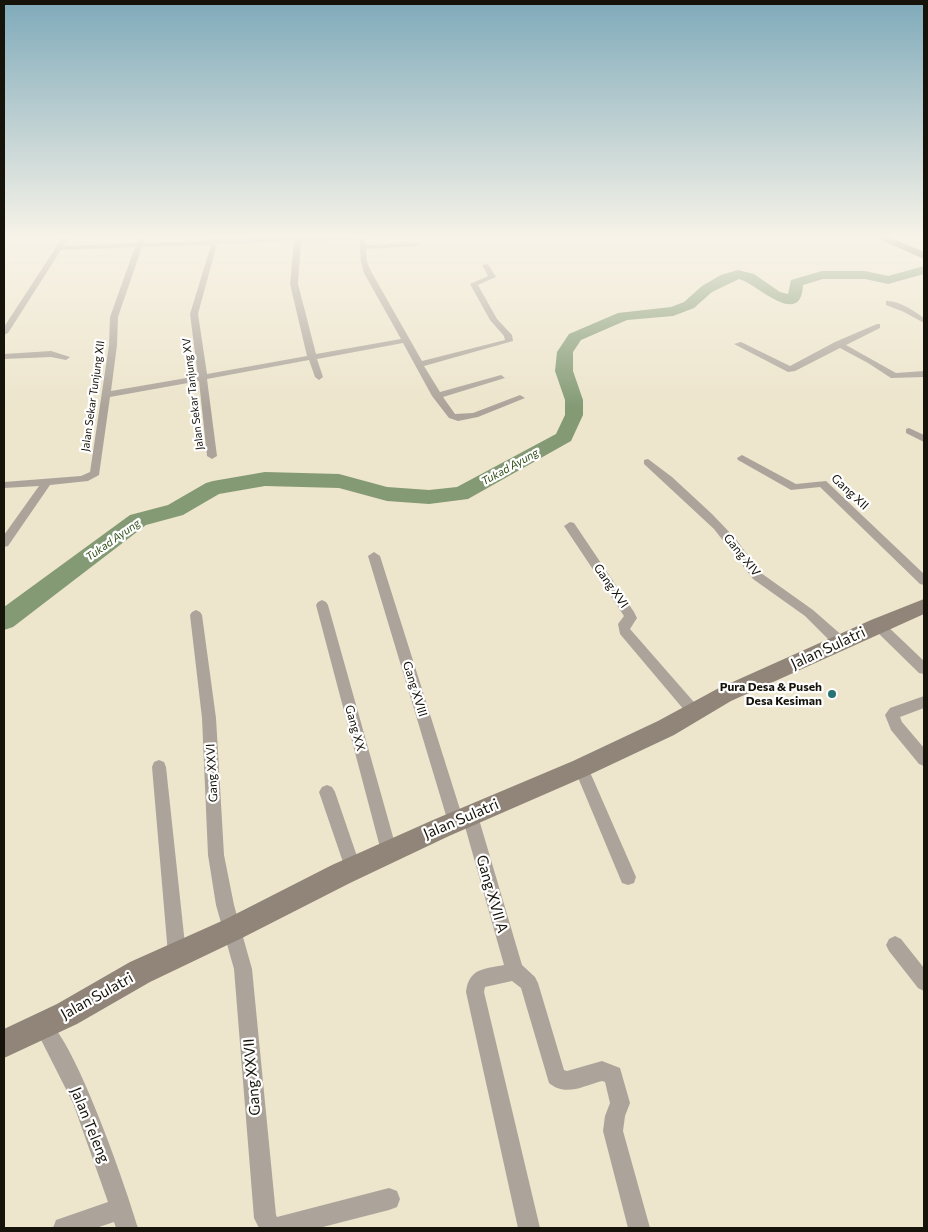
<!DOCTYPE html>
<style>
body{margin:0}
#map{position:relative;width:928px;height:1232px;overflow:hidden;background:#ede5cc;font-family:Commissioner,sans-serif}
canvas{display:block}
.frame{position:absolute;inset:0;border:5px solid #16130a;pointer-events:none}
</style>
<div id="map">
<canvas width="928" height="1232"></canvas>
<div class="frame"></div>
</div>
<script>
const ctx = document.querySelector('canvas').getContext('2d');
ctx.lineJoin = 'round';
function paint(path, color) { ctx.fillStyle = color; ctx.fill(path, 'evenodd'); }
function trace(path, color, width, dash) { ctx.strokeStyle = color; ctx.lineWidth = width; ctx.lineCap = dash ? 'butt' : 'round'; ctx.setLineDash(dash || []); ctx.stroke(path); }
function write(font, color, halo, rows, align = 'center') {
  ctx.font = font + ' Commissioner,sans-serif'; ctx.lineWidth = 4.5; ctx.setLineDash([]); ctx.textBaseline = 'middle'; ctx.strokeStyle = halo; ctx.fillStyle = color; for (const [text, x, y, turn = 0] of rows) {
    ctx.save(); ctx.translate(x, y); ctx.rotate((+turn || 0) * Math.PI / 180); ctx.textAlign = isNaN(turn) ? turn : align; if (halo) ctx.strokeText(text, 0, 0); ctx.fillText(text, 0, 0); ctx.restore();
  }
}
paint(new Path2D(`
 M 924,266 L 924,274 L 888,284 L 865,279 L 823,279 L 803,285 C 801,330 756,283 739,279 L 712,292 L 694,308 L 673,316 L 627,320 L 581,340 L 573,352 L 573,371 L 583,400 L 583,415 L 571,441 L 468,499 L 429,504 L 387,501 L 339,488 L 265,486 L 219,494 L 183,515 L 146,525 L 13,627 L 4,630 L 4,607 L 130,515 L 168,505 L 206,483 L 213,481 L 265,472 L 339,474 L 387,487 L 429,490 L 457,487 L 556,434 L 565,415 L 565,400 L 555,371 L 557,352 L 569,334 L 618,313 L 671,307 L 684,302 L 702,286 L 721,275 L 738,270 L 754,274 L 780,292 L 788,294 L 791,280 L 822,271 L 865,271 L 888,276 Z`), '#839a75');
paint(new Path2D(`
 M 64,235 L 70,235 L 63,246 L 137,243 L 140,235 L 146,235 L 144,243 L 212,240 L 214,235 L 220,235 L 219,240 L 295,237 L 295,235 L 301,235 L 301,237 L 365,235 L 366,245 L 419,243 L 419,245 L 417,246 L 366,249 L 367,262 L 372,273 L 422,361 L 505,340 L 504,336 L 490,320 L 470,284 L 488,276 L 482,265 L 488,264 L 496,277 L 478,285 L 497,319 L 512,335 L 513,341 L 424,366 L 440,392 L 501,375 L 505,378 L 443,397 L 455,414 L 473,413 L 520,395 L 525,398 L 478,417 L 458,421 L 449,418 L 432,396 L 403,343 L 317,359 L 323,377 L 319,380 L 315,377 L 309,360 L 207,379 L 217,456 L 212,459 L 207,456 L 199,381 L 110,397 L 99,475 L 88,481 L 50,485 L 8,546 L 4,547 L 4,535 L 39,486 L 4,488 L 4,482 L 81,476 L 90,472 L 109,345 L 110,317 L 135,247 L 61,250 L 8,333 L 4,335 L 4,327 ZM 359,239 L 361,262 L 364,273 L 401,339 L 316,354 L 298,284 L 301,241 ZM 294,241 L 290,284 L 307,356 L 207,374 L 198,314 L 217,244 ZM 211,245 L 190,314 L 198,376 L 111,391 L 117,345 L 118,317 L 142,247 Z
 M 886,301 C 899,300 914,311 924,318 L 924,323 L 904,312 L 886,305 Z
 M 877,324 L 880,324 L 880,328 L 846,345 L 896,373 L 924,371 L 924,377 L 891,378 L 868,363 L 840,348 L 795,371 L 788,372 L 734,344 L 741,342 L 790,366 L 835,342 Z
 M 51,351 L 70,357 L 66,360 L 51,357 L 4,359 L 4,354 Z
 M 909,428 L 924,435 L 924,442 L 906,433 L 906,429 Z
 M 742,455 L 796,484 L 826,481 L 924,574 L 924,585 L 920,584 L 820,487 L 791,490 L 738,460 L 737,458 Z
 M 648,459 L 672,477 L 712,514 L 735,538 L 761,573 L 813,610 L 845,638 L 846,642 L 845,646 L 840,647 L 835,646 L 805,616 L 753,579 L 714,529 L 644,464 L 644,460 Z
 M 570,522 L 574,523 L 634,612 L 637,618 L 630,629 L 700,709 L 702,713 L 700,717 L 695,719 L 690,717 L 620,634 L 618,624 L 624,616 L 564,526 Z
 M 374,552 L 380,556 L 464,822 L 462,827 L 456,830 L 450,827 L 448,822 L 368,556 Z
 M 322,600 L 326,602 L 328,605 L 397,851 L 395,857 L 389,859 L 383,857 L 381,851 L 316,605 L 318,602 Z
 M 196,610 L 200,612 L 202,615 L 216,718 L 224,855 L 234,905 L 252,969 L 276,1215 L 277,1217 L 389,1188 L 397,1191 L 400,1199 L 397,1207 L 389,1210 L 319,1228 L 259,1228 L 254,1218 L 234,969 L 216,905 L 208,855 L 202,718 L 190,615 L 192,612 Z
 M 878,620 L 882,621 L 924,661 L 924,674 L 919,673 L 874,629 L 872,625 L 874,621 Z
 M 924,696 L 924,708 L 900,717 L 902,722 L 924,748 L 924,766 L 919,764 L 891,730 L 885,715 L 890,708 Z
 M 159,760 L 164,762 L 166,767 L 186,954 L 183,960 L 177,963 L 171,960 L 168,954 L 152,767 L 154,762 Z
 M 581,761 L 586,763 L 636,877 L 634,883 L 628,885 L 622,883 L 574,768 L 576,763 Z
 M 327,785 L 332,787 L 335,792 L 361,868 L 359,874 L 353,876 L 347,874 L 345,868 L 319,792 L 322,787 Z
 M 470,808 L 476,811 L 478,816 L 522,965 L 535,977 L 538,983 L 564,1070 L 567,1071 L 602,1061 L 620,1068 L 630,1103 L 625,1116 L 623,1131 L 650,1228 L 628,1228 L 603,1131 L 605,1116 L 610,1103 L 605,1082 L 602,1081 C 583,1086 566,1097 549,1083 L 521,988 L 512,981 L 485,987 L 484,992 L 540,1228 L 518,1228 L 466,992 C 469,968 484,969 504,965 L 462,816 L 464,811 Z
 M 895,936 L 901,939 L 924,968 L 924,991 L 918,988 L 889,951 L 886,945 L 889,939 Z
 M 43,1017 C 72,1029 128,1193 138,1228 L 116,1228 L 114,1222 L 96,1228 L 53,1228 L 56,1220 L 108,1202 L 73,1103 L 34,1026 L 36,1019 Z`), '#aca49b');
paint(new Path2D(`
 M 924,599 L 924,614 L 731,701 L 674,735 L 589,775 L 449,836 L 350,883 L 242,938 L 150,982 L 77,1024 L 4,1058 L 4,1029 L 57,1004 L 130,962 L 224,920 L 332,865 L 433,820 L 573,761 L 658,721 L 717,689 L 871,620 Z`), '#908578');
paint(new Path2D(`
 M 870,235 L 885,235 L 924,252 L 924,259 Z`), '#7b6e5e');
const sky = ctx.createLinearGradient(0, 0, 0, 408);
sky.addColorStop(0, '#7faaba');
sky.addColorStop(0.58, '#f7f3e8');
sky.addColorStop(1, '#f7f3e800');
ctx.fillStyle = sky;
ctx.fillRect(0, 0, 928, 408);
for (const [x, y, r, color] of [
 [832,694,5,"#287373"]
]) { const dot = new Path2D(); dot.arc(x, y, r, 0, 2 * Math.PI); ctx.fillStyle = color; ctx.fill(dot); trace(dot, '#fff', 2); }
write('11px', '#16130a', '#fff', [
 ["Jalan Sekar Tanjung XV",193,394,-97],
 ["Jalan Sekar Tunjung XII",93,396,-82]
]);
write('italic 11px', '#2f4d16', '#fff', [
 ["Tukad Ayung",510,467,-29],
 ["Tukad Ayung",113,540,-35]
]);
write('12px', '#16130a', '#fff', [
 ["Gang XII",850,492,43],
 ["Gang XIV",742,555,51],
 ["Gang XVI",611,586,55],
 ["Gang XVIII",415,689,73],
 ["Gang XX",355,728,75],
 ["Gang XXVI",212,773,-93]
]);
write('bold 12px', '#16130a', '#fff', [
 ["Pura Desa & Puseh",822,687],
 ["Desa Kesiman",822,701]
], 'right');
write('15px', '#16130a', '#fff', [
 ["Jalan Sulatri",828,648,-25],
 ["Jalan Sulatri",461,819,-23],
 ["Gang XVII A",492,894,74],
 ["Jalan Sulatri",97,996,-29],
 ["Gang XXVII",252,1077,-95],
 ["Jalan Teleng",90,1125,68]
]);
</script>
